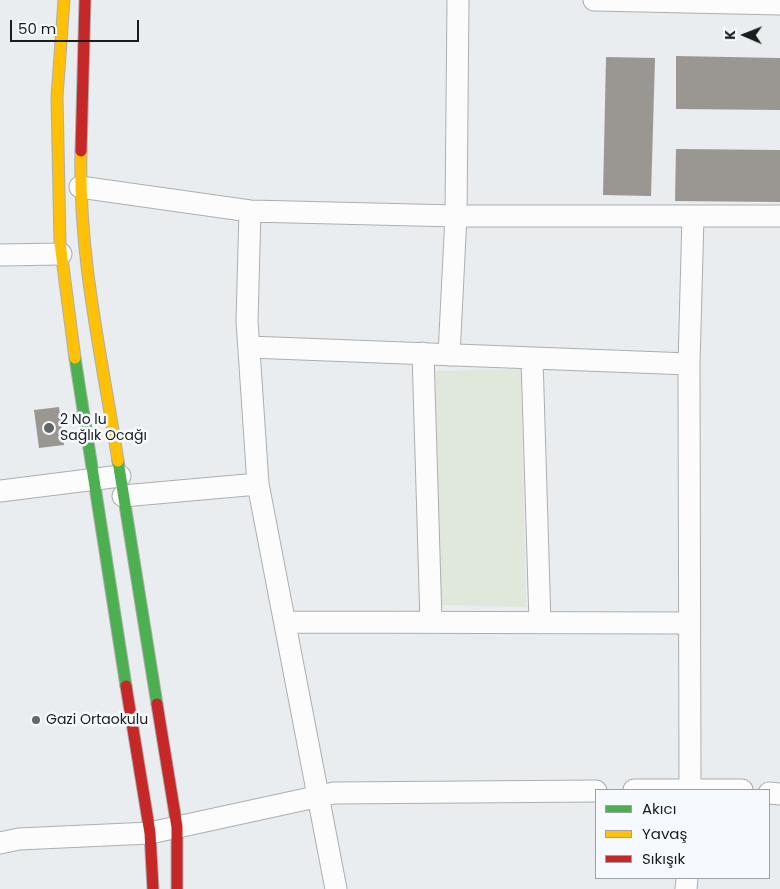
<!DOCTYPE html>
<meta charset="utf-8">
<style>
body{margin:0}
#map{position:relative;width:780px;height:889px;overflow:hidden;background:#eaedef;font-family:Poppins,sans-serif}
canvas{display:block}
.legend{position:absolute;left:595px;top:789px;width:175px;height:90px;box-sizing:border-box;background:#f6fafe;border:1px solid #9ea1a4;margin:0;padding:6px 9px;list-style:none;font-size:15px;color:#1a1c1d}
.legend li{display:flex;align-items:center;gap:10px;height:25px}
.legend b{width:25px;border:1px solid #9ea1a4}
.north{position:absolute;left:720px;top:10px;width:50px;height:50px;-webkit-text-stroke:4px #f6fafe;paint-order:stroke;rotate:271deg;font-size:14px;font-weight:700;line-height:20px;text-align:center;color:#1a1c1d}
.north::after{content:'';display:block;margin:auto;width:18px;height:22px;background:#1a1c1d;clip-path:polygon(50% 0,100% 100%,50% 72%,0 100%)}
.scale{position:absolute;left:10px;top:20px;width:129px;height:22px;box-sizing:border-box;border:2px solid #1a1c1d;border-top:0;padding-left:6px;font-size:15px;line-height:18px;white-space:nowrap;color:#1a1c1d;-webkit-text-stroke:4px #f6fafe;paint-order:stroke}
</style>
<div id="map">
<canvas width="780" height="889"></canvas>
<ul class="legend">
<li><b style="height:6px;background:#4caf50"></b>Akıcı</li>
<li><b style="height:6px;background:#ffc107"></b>Yavaş</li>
<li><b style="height:6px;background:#c62828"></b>Sıkışık</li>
</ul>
<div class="north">K</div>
<div class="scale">50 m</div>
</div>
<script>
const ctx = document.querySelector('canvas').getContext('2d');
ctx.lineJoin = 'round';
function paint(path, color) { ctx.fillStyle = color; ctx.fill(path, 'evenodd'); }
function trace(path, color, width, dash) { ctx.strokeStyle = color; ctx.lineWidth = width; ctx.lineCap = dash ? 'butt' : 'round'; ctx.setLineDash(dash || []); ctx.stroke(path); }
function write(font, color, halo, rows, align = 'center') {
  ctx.font = font + ' Poppins,sans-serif'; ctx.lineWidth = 5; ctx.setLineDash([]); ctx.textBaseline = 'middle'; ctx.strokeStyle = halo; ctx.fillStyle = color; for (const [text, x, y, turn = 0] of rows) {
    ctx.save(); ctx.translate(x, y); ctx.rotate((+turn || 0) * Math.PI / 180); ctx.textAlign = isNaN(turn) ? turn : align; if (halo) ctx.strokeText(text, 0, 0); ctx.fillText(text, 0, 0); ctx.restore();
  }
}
paint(new Path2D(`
 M 521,369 L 526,607 L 441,605 L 435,371 Z`), '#dfe8da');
paint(new Path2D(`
 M 676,56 L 780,58 L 780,110 L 676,109 Z
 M 606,57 L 655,58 L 651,196 L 603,195 Z
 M 676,149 L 780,150 L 780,202 L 675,201 Z
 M 59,407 L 64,445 L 39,448 L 34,410 Z`), '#9a9692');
const street = new Path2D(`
 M 594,0 L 780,4
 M 80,187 L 250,211 L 456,216 L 780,216
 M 250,211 L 247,321 L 258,484 L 336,889
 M 0,255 L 61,254
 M 249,347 L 689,364
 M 423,353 L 431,622
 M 449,355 L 456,216 L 458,0
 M 532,358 L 540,623
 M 0,491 L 120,476
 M 123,496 L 258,484
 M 285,622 L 689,623
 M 634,790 L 742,790
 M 690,790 L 689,364 L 693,217
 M 769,793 L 780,794
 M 0,843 L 19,839 L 150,833 L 334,793 L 596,791
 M 686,889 L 687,878`);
const fast = new Path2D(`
 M 75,358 L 126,686
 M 118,461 L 157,704`);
const slow = new Path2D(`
 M 64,0 L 57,97 L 60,243 L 75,358
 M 81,151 C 78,255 102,358 118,461`);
const jam = new Path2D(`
 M 81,151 L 85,0
 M 126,686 L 150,833 L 153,889
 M 157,704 L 177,827 L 177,889`);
trace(street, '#acaeaf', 23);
trace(fast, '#acaeaf', 13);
trace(slow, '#acaeaf', 13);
trace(jam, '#acaeaf', 13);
trace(street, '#fcfcfd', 21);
trace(fast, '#4caf50', 11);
trace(slow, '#ffc107', 11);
trace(jam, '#c62828', 11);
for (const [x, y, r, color] of [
 [49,428,6,"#636566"],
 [36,720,5,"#636566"]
]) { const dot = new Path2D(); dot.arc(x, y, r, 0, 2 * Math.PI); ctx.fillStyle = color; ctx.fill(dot); trace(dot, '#f6fafe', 2); }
write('14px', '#1a1c1d', '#f6fafe', [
 ["2 No lu",60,420],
 ["Sağlık Ocağı",60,436],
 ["Gazi Ortaokulu",46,720]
], 'left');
</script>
